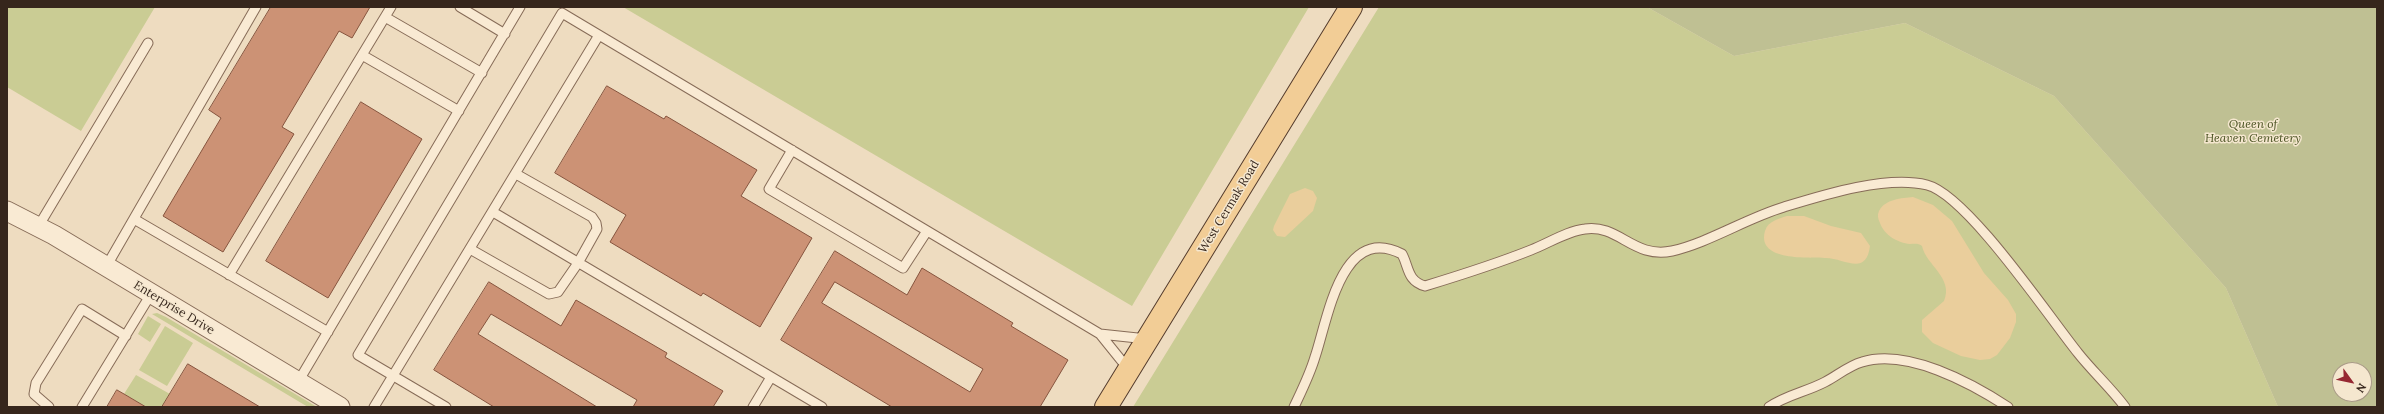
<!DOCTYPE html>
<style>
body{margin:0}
#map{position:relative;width:2384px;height:414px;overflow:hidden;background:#eedcc0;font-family:Lora,serif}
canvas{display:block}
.frame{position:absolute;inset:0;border:8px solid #36261c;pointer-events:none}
.north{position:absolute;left:2332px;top:362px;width:40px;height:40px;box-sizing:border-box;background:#f5e7cf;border:1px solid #a99a87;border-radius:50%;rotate:123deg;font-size:11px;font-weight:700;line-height:16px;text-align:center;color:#36261c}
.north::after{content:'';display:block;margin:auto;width:14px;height:18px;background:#962832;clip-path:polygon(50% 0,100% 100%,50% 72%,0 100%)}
</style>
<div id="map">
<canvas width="2384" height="414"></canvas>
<div class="frame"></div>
<div class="north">N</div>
</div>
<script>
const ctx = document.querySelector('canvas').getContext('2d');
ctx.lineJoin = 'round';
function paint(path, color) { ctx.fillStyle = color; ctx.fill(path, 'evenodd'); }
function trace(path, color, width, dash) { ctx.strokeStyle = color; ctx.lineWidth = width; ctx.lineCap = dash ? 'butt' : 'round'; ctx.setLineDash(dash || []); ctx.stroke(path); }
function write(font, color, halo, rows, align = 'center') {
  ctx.font = font + ' Lora,serif'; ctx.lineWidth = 3; ctx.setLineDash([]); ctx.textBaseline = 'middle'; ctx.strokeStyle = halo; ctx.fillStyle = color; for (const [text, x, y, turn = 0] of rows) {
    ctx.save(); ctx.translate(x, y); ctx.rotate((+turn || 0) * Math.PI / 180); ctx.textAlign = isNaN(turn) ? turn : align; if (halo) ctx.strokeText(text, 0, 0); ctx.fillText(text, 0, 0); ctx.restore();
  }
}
paint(new Path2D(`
 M 7,7 L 155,7 L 81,131 L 7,87 Z
 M 623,7 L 1309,7 L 1132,306 Z
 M 1379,7 L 1647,7 L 1734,56 L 1905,23 L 2054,96 L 2226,288 L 2278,407 L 1133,407 Z
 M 157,313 L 166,317 L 317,407 L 308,407 L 152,314 Z
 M 148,316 L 161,324 L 150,342 L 138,334 Z
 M 165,326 L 193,343 L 167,386 L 139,370 Z
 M 136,375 L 170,394 L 162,407 L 146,407 L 124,394 Z`), '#cacc94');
paint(new Path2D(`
 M 1305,188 L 1313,191 L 1317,198 L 1313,211 L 1285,237 L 1277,236 L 1273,230 L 1274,226 L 1290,194 Z
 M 1913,197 L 1933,205 L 1952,221 L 1984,273 L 2008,300 L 2016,314 L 2016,322 L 2010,338 L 1997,355 L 1990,359 L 1980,360 L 1961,356 L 1933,343 L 1922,332 L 1922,320 L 1944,301 C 1954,278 1926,265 1922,246 C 1918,243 1915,244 1910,244 C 1898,243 1884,235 1880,223 C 1878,219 1877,215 1879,211 C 1885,199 1902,198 1913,197 Z
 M 1787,216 L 1804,216 L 1831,226 L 1861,233 L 1870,246 C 1866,277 1844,258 1826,258 C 1810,257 1756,262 1765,231 C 1768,221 1778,219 1787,216 Z`), '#eace9c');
paint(new Path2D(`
 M 1647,7 L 2377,7 L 2377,407 L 2278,407 L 2226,288 L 2054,96 L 1905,23 L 1734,56 ZM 2340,370 L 2364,370 L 2364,394 L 2340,394 Z`), '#bfc093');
const building = new Path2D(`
 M 271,7 L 370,7 L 352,38 L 339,31 L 282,127 L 294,134 L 223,252 L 163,216 L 221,118 L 209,110 Z
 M 607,86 L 664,119 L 666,116 L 757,170 L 741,196 L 812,238 L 760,327 L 703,293 L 701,296 L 610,242 L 626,215 L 555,173 Z
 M 361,102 L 422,139 L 328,298 L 266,261 Z
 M 835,251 L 907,295 L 922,268 L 1013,323 L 1011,326 L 1068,360 L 1040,407 L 892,407 L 781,340 ZM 835,282 L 983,369 L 970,392 L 822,303 Z
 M 489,282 L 561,326 L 576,300 L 667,353 L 665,357 L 723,391 L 713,407 L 633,407 L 637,400 L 491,314 L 478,334 L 597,407 L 494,407 L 434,370 Z
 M 188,364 L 260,407 L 162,407 Z
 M 117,390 L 124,394 L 146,407 L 107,407 Z`);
paint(building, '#cc9275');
trace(building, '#86543e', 1);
const service = new Path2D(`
 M 460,7 L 505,34
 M 385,17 L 482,73
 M 362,55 L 459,111
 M 792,150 L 769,189 L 903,268 L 927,231
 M 493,212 L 822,407
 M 134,219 L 328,332
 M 38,227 L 148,43
 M 470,249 L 549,294 L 558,292 L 578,263 L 597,229 L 596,223 L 592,217 L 516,174
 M 106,267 L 256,7
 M 229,275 L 391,7
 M 1100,334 L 1129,370
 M 298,382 L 520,7
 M 49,407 L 34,394 L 36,383 L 82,309 L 126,336
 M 82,407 L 151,294
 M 374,407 L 599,35
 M 446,407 L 358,355 L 562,13 L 1100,334 L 1147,339
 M 753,407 L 771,377
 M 1294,407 C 1302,390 1310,374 1315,357 C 1328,319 1341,223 1402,254 C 1409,267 1407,281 1425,286 C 1461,275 1496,264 1531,250 C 1549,243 1567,231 1585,229 C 1619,224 1633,259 1672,251 C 1708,243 1747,218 1784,207 C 1823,195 1886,175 1927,185 C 1967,195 2049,317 2078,353 C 2093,372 2111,388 2125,407
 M 1769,407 C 1786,395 1806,392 1825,382 C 1837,376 1848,366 1862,362 C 1907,348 1971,383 2008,407`);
const minor = new Path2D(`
 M 7,211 L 54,235 L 340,407`);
const primary = new Path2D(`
 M 1106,407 L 1351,7`);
trace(service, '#876c58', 11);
trace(minor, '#876c58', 21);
trace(primary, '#543b2c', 24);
trace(service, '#f9ead3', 9);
trace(minor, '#f9ead3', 19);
trace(primary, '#f2cd96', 22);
write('italic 12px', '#4b5323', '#f5e7cf', [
 ["Queen of",2253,125],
 ["Heaven Cemetery",2253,139]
]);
write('12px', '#36261c', '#f5e7cf', [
 ["West Cermak Road",1229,207,-59],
 ["Enterprise Drive",174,308,31]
]);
</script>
